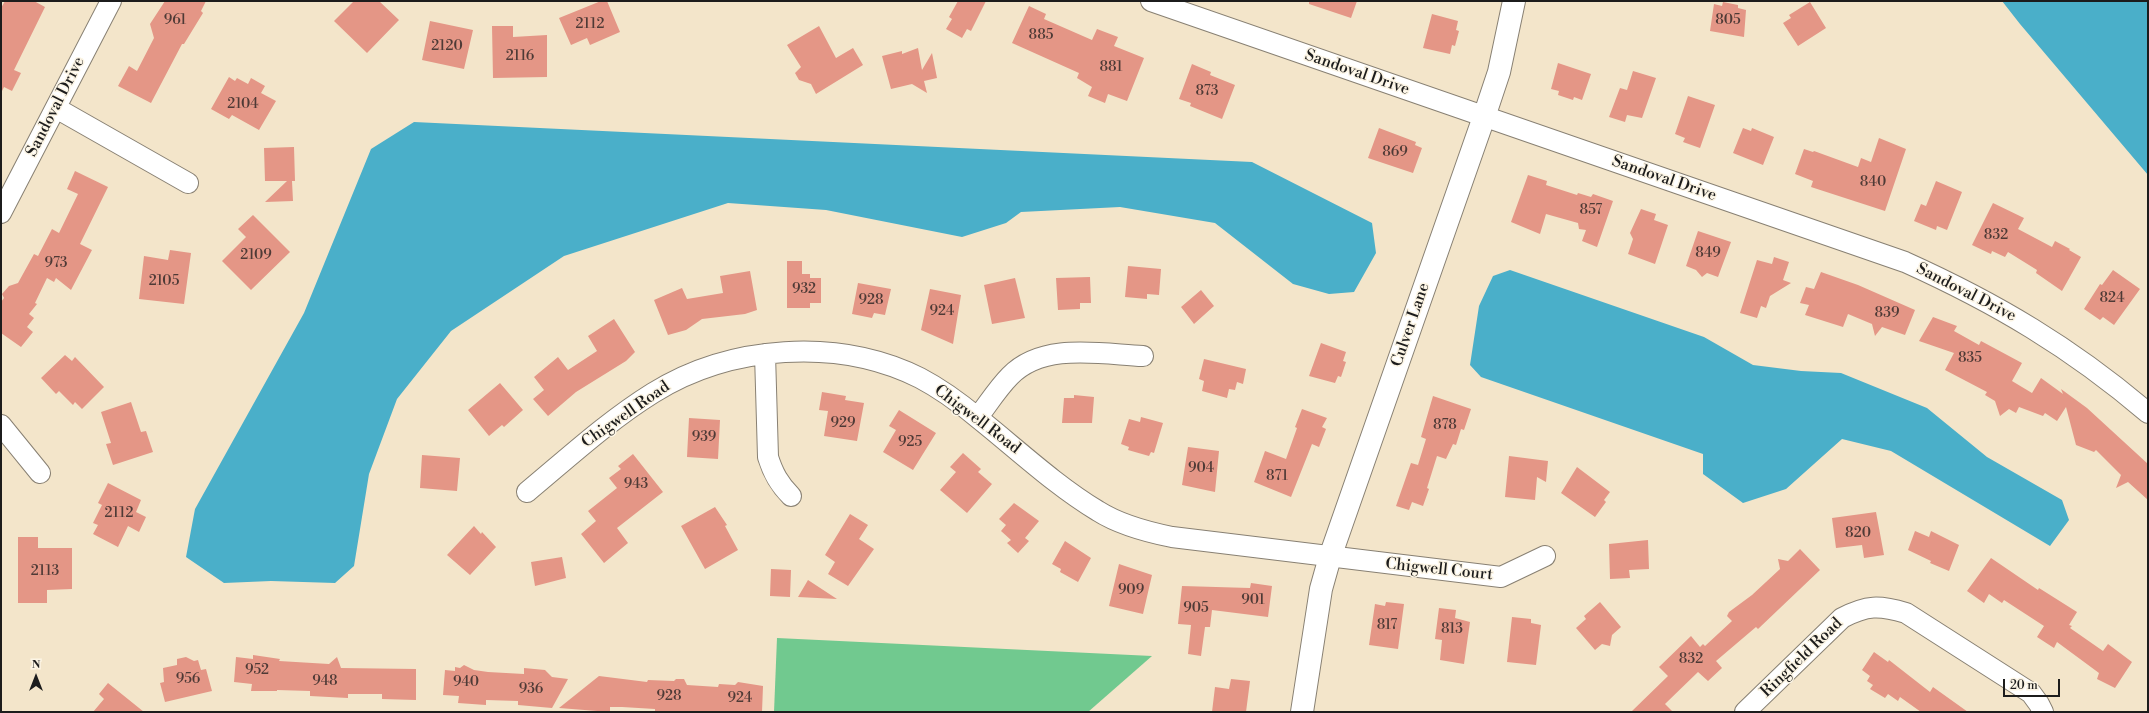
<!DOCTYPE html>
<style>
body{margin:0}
#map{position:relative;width:2149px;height:713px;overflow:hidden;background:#f3e5ca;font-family:"Libre Bodoni",serif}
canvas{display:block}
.frame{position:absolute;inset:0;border:2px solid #1c1c1c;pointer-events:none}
.north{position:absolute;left:16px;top:657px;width:40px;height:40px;-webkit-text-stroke:3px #fcf5e5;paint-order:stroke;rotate:0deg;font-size:11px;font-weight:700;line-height:16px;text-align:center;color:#1c1c1c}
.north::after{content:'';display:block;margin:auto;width:14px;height:18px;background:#1c1c1c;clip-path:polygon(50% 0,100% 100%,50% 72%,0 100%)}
.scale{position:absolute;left:2003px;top:679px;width:57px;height:18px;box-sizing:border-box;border:2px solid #1c1c1c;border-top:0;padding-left:5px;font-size:12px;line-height:14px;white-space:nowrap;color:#1c1c1c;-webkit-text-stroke:3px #fcf5e5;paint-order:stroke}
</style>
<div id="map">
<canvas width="2149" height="713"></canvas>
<div class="frame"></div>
<div class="north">N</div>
<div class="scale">20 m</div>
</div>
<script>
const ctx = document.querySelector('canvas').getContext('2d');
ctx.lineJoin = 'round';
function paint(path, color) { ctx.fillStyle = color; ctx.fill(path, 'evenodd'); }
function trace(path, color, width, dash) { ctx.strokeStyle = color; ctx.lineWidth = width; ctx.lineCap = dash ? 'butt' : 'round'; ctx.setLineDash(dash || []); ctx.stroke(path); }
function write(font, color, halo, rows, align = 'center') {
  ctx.font = font + ' "Libre Bodoni",serif'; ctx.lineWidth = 3; ctx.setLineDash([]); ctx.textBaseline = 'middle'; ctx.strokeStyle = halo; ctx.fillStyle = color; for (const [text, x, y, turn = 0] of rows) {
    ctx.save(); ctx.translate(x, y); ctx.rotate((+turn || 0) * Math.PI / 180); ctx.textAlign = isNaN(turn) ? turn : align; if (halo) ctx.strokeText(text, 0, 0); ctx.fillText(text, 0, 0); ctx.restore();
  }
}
paint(new Path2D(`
 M 777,638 L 1152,656 L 1088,712 L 774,712 Z`), '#71c98f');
paint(new Path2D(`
 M 2002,1 L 2148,1 L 2148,175 L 2020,24 Z
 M 414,122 L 1252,162 L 1372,223 L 1376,253 L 1354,292 L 1329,294 L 1293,284 L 1215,223 L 1120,207 L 1021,212 L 1006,223 L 962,237 L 826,210 L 728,203 L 564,256 L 451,331 L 397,399 L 369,474 L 354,566 L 335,583 L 271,581 L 224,583 L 186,557 L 195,509 L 304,313 L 371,149 Z
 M 1510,270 L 1704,337 L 1753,365 L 1801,371 L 1841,373 L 1927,408 L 1987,457 L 2062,500 L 2069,520 L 2050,546 L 1891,451 L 1842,439 L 1786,489 L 1743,503 L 1703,474 L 1703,454 L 1481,377 L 1470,365 L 1479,306 L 1493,276 Z`), '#4aafc9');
paint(new Path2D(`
 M 5,1 L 34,1 L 45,7 L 14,70 L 21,73 L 12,91 L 4,87 L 1,93 L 1,8 Z
 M 165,1 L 206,1 L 201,11 L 203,13 L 184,44 L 182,44 L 151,103 L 118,86 L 129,66 L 137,71 L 154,38 L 150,24 Z
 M 354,1 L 379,1 L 399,20 L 367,53 L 334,21 Z
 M 601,1 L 607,1 L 620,32 L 590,45 L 587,38 L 571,45 L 559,18 Z
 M 958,1 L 986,1 L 971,31 L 967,29 L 962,38 L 946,29 L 952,19 L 949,17 Z
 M 1309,1 L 1357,1 L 1351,18 L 1309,4 Z
 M 1723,2 L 1738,5 L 1738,8 L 1746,10 L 1744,37 L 1710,31 L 1714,4 L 1722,6 Z
 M 1810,2 L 1826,28 L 1798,46 L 1783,23 L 1791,18 L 1789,15 Z
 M 1029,6 L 1046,14 L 1044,19 L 1092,40 L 1097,29 L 1118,37 L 1114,46 L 1144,58 L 1127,101 L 1108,94 L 1105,103 L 1088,96 L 1092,87 L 1077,78 L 1079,73 L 1012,43 Z
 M 1432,14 L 1458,21 L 1456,30 L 1459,31 L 1455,46 L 1452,45 L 1450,54 L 1423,48 Z
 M 430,21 L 473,30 L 464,69 L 422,60 Z
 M 492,26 L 513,26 L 513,37 L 547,35 L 547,77 L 493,78 Z
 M 819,26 L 836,58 L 853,48 L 863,65 L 816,94 L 811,84 L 799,80 L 795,73 L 801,67 L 787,45 Z
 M 918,48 L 922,70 L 932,53 L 937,78 L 924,81 L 927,93 L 912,84 L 891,89 L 882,56 L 902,51 L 902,54 Z
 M 1558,63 L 1591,74 L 1582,100 L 1574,97 L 1573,100 L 1558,95 L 1559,91 L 1551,89 Z
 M 1192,64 L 1211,72 L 1210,75 L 1235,85 L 1222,119 L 1190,106 L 1191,103 L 1179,99 Z
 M 1633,71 L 1656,78 L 1642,118 L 1627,115 L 1625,122 L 1609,117 L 1620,88 L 1627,90 Z
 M 229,77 L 235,81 L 237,78 L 248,84 L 251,78 L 265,86 L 261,93 L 276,101 L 259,130 L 232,115 L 229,119 L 211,109 Z
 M 1688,96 L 1715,105 L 1700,148 L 1683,142 L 1685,138 L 1675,134 Z
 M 1379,128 L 1416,142 L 1415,145 L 1422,148 L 1413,173 L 1368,158 Z
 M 1743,128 L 1751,131 L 1752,128 L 1774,137 L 1763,165 L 1733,153 Z
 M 1879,138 L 1906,149 L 1885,211 L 1811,187 L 1813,181 L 1795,174 L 1804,149 L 1813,152 L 1814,151 L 1858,167 L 1861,158 L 1871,162 Z
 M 294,147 L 295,181 L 292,181 L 293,201 L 265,202 L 287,181 L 265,181 L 264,148 Z
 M 75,171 L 108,187 L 80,244 L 92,250 L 71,290 L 56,278 L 54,282 L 47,278 L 35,303 L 37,304 L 29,314 L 34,318 L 27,327 L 33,332 L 21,347 L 1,333 L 1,302 L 4,298 L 2,294 L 9,286 L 18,283 L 34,254 L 38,256 L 52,229 L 59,233 L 78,194 L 67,189 Z
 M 1528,175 L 1547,181 L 1546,185 L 1577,195 L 1578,193 L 1591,197 L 1593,194 L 1613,201 L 1597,247 L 1582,241 L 1586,230 L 1579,229 L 1578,223 L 1546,214 L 1540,234 L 1511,222 Z
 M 1936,181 L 1962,192 L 1947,230 L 1937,226 L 1936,230 L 1914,221 L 1921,204 L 1926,206 Z
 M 1993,203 L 2024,218 L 2018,229 L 2052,247 L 2055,241 L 2070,249 L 2069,250 L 2081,257 L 2062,291 L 2036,273 L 2037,270 L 2008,252 L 2005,257 L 1992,251 L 1991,254 L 1972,245 Z
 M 1641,209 L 1656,214 L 1654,220 L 1668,225 L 1655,264 L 1628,254 L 1633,239 L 1630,233 Z
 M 253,215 L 290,252 L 251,290 L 222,261 L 246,237 L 238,229 Z
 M 1698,231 L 1731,242 L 1718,277 L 1707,273 L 1702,277 L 1696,270 L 1686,266 Z
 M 170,250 L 191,253 L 184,304 L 139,299 L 144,256 L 168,260 Z
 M 1774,257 L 1789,262 L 1783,280 L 1791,283 L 1770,296 L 1766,308 L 1761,306 L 1757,318 L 1740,313 L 1757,260 L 1772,264 Z
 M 787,261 L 802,261 L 802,274 L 810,274 L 810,278 L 821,278 L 821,303 L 810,303 L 810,308 L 787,308 Z
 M 1128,266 L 1161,269 L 1159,295 L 1147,294 L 1147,299 L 1125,297 Z
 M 2113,270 L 2140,289 L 2114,325 L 2103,317 L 2100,320 L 2084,309 L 2100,284 L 2102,285 Z
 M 750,271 L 757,310 L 745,314 L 702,319 L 686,330 L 668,335 L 654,300 L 682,288 L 687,299 L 723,293 L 720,276 Z
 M 1821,272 L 1858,285 L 1915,310 L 1905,335 L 1882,327 L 1875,336 L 1872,324 L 1848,314 L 1843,327 L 1805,315 L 1809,305 L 1800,303 L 1806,287 L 1814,289 Z
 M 1090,277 L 1091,303 L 1080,303 L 1080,309 L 1058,310 L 1056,278 Z
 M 1015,278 L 1025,318 L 992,324 L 984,285 Z
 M 858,283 L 891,289 L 885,315 L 874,313 L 872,318 L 852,314 Z
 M 930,289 L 961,295 L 953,344 L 921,330 Z
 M 1201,290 L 1214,306 L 1194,324 L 1181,307 Z
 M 1933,317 L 1957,326 L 1954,331 L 1979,345 L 1981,341 L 2022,363 L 2012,381 L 2032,393 L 2041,378 L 2063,394 L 2061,389 L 2087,408 L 2148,464 L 2148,500 L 2128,482 L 2116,488 L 2121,475 L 2096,450 L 2094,452 L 2076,445 L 2066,407 L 2057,421 L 2045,413 L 2043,416 L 2019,407 L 2016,413 L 2009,409 L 2000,416 L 1995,401 L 1985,395 L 1987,392 L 1945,370 L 1954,353 L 1919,341 Z
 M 614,319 L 635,352 L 626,361 L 576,392 L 548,416 L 533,399 L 544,390 L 534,377 L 558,357 L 568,370 L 597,351 L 588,336 Z
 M 1321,343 L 1346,352 L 1343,361 L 1346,362 L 1341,377 L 1338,376 L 1335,383 L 1309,376 Z
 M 65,355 L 72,361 L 75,357 L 104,387 L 82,409 L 75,402 L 73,405 L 59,391 L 56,394 L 41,378 Z
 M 1204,359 L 1246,369 L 1243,384 L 1237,382 L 1235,390 L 1229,389 L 1227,398 L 1202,391 L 1204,381 L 1199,379 Z
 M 500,383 L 523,410 L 504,427 L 502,425 L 489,436 L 468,410 Z
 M 822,392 L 846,396 L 845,400 L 864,403 L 857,441 L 824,436 L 828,411 L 819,410 Z
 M 1074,395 L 1094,397 L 1092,423 L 1062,423 L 1064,398 L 1074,398 Z
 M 1433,396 L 1471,409 L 1464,430 L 1461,429 L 1456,445 L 1453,444 L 1446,459 L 1437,456 L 1427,488 L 1429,489 L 1423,506 L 1412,502 L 1409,510 L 1396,506 L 1411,463 L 1418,465 L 1426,439 L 1421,437 Z
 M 131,402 L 141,432 L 146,431 L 153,452 L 113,465 L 106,444 L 111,443 L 101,412 Z
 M 1302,409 L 1327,418 L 1322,427 L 1326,429 L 1319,447 L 1312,444 L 1291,497 L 1254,482 L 1265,451 L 1286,459 L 1297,428 L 1295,427 Z
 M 899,410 L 936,433 L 913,470 L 883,452 L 896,430 L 889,426 Z
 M 1141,417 L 1163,423 L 1154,453 L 1151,452 L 1149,456 L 1128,450 L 1129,447 L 1121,444 L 1129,419 L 1140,422 Z
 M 689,418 L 720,420 L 718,459 L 687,457 Z
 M 1188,447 L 1219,451 L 1215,492 L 1182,485 Z
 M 963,453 L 981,469 L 978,472 L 992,484 L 967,513 L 940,490 L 956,472 L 950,467 Z
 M 633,454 L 663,492 L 617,528 L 628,543 L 604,563 L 581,534 L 596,521 L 588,511 L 617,488 L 609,478 L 621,469 L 618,466 Z
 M 422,455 L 460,458 L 457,491 L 420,488 Z
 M 1509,456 L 1548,461 L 1546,482 L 1537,477 L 1535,500 L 1505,497 Z
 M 1577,467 L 1610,492 L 1604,500 L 1606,502 L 1595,517 L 1561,493 Z
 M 108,483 L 141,500 L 136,512 L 146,517 L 139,532 L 128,526 L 118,547 L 93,534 L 98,525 L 93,523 L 102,505 L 98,503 Z
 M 1014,503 L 1039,521 L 1025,538 L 1029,541 L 1018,553 L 1007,543 L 1011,540 L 1001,531 L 1006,525 L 999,519 Z
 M 715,507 L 727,525 L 725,526 L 738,550 L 705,569 L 681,526 Z
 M 1876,512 L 1884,555 L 1864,558 L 1862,545 L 1836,548 L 1832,518 Z
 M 850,514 L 868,525 L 859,539 L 874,549 L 848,586 L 828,574 L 835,562 L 825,555 Z
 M 474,526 L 481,534 L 482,532 L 496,547 L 470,575 L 447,555 Z
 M 1915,531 L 1929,537 L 1931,531 L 1959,545 L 1949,571 L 1930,563 L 1931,561 L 1908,550 Z
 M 18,537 L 38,537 L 38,548 L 72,548 L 72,589 L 47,590 L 47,603 L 18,603 Z
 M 1648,540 L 1649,569 L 1629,570 L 1630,578 L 1610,579 L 1609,544 Z
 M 1065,541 L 1091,558 L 1078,582 L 1060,572 L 1061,569 L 1052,564 Z
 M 1800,549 L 1820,570 L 1758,629 L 1756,627 L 1716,661 L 1722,668 L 1708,681 L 1698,672 L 1665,704 L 1673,712 L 1631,712 L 1668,676 L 1659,667 L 1691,636 L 1700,647 L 1703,644 L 1705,646 L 1732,621 L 1727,616 L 1729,612 L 1752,595 L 1780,569 L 1778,559 L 1788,561 Z
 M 562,557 L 566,578 L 535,586 L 531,562 Z
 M 1991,558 L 2038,590 L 2039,588 L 2077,612 L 2069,625 L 2072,626 L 2070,628 L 2103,651 L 2108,644 L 2132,662 L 2115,688 L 2097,679 L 2099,673 L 2057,642 L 2054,648 L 2037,637 L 2044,626 L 2004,600 L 2002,603 L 1989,594 L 1984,603 L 1967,591 Z
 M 1119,564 L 1152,575 L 1143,614 L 1109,606 Z
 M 771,569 L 791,570 L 790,597 L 770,596 Z
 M 808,580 L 837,599 L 798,597 Z
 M 1251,583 L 1272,586 L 1268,617 L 1212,610 L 1210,627 L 1205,627 L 1201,656 L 1188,654 L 1191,625 L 1178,624 L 1182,586 L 1250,588 Z
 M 1386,602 L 1404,604 L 1398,649 L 1369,645 L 1375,604 L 1385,606 Z
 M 1600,602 L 1621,627 L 1612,635 L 1610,646 L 1602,644 L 1595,650 L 1576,628 L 1586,619 L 1584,616 Z
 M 1439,608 L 1456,610 L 1455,618 L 1470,622 L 1464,664 L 1440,660 L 1442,640 L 1435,639 Z
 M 1512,617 L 1531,619 L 1531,623 L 1541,625 L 1536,665 L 1507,662 Z
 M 1874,652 L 1888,662 L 1889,660 L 1930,692 L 1933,687 L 1968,712 L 1921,712 L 1900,697 L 1898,701 L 1888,694 L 1885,698 L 1870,689 L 1873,685 L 1867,681 L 1870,676 L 1862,670 Z
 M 253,655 L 280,659 L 279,661 L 329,664 L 337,657 L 341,668 L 416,669 L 416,700 L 382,699 L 382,694 L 348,694 L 348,698 L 310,696 L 310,691 L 277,690 L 277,691 L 251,691 L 252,684 L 234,682 L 236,657 L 253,659 Z
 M 186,657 L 194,661 L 198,660 L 201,670 L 206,669 L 212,691 L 165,702 L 160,683 L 164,682 L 163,668 L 177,665 L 177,659 Z
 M 464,665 L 474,670 L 488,672 L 524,674 L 524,668 L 545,670 L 552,677 L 568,679 L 552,708 L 518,705 L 518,701 L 486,700 L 486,705 L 458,703 L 459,696 L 443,695 L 445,670 L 455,671 L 455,667 L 460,668 Z
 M 599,676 L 647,682 L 648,680 L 674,681 L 676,679 L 684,679 L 687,685 L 718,687 L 719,684 L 735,685 L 738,682 L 763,686 L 762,712 L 655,712 L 655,709 L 622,707 L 610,707 L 610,712 L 559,708 Z
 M 1231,679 L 1250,681 L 1246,712 L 1212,712 L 1215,687 L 1229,689 Z
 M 108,683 L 144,712 L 93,712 L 104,699 L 99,694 Z`), '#e49686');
const minor = new Path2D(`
 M 1151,1 L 1905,262 C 1996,303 2072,348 2148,413
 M 56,108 L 188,183
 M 1,213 L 111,1
 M 765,354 L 768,457 C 773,473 779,484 791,496
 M 978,417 C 988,404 998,388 1010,376 C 1043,342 1100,354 1143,356
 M 1,425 L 40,473
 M 527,492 C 568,458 608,421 653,393 C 730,345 838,337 920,378 C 941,389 960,403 978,418 C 1018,450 1055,485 1098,511 C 1120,525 1147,532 1172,537 L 1501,577 L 1545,556
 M 1745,712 L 1842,618 C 1867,605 1879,605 1906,613 L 2031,693 L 2039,704 L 2043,712`);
const tertiary = new Path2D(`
 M 1302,712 L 1321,589 L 1330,557 L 1484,117 L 1499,72 L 1514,1`);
trace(minor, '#888073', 22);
trace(tertiary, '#888073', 24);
trace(minor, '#fff', 20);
trace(tertiary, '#fff', 22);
write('14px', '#4e3a36', null, [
 ["961",175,21],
 ["805",1728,21],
 ["2112",590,25],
 ["885",1041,36],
 ["2120",447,47],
 ["2116",520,57],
 ["881",1111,68],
 ["873",1207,92],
 ["2104",243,105],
 ["869",1395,153],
 ["840",1873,183],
 ["857",1591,211],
 ["832",1996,236],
 ["849",1708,254],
 ["2109",256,256],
 ["973",56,264],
 ["2105",164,282],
 ["932",804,290],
 ["824",2112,299],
 ["928",871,301],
 ["924",942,312],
 ["839",1887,314],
 ["835",1970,359],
 ["929",843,424],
 ["878",1445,426],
 ["939",704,438],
 ["925",910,443],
 ["904",1201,469],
 ["871",1277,477],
 ["943",636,485],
 ["2112",119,514],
 ["820",1858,534],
 ["2113",45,572],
 ["909",1131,591],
 ["901",1253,601],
 ["905",1196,609],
 ["817",1387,626],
 ["813",1452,630],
 ["832",1691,660],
 ["952",257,671],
 ["956",188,680],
 ["948",325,682],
 ["940",466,683],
 ["936",531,690],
 ["928",669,697],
 ["924",740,699]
]);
write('16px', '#1c1c1c', '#fcf5e5', [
 ["Sandoval Drive",1357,73,19],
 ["Sandoval Drive",56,107,-63],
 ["Sandoval Drive",1664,179,19],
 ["Sandoval Drive",1966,293,27],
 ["Culver Lane",1411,325,-71],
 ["Chigwell Road",626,415,-35],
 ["Chigwell Road",977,420,37],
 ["Chigwell Court",1439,570,6],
 ["Ringfield Road",1802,658,-44]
]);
</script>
